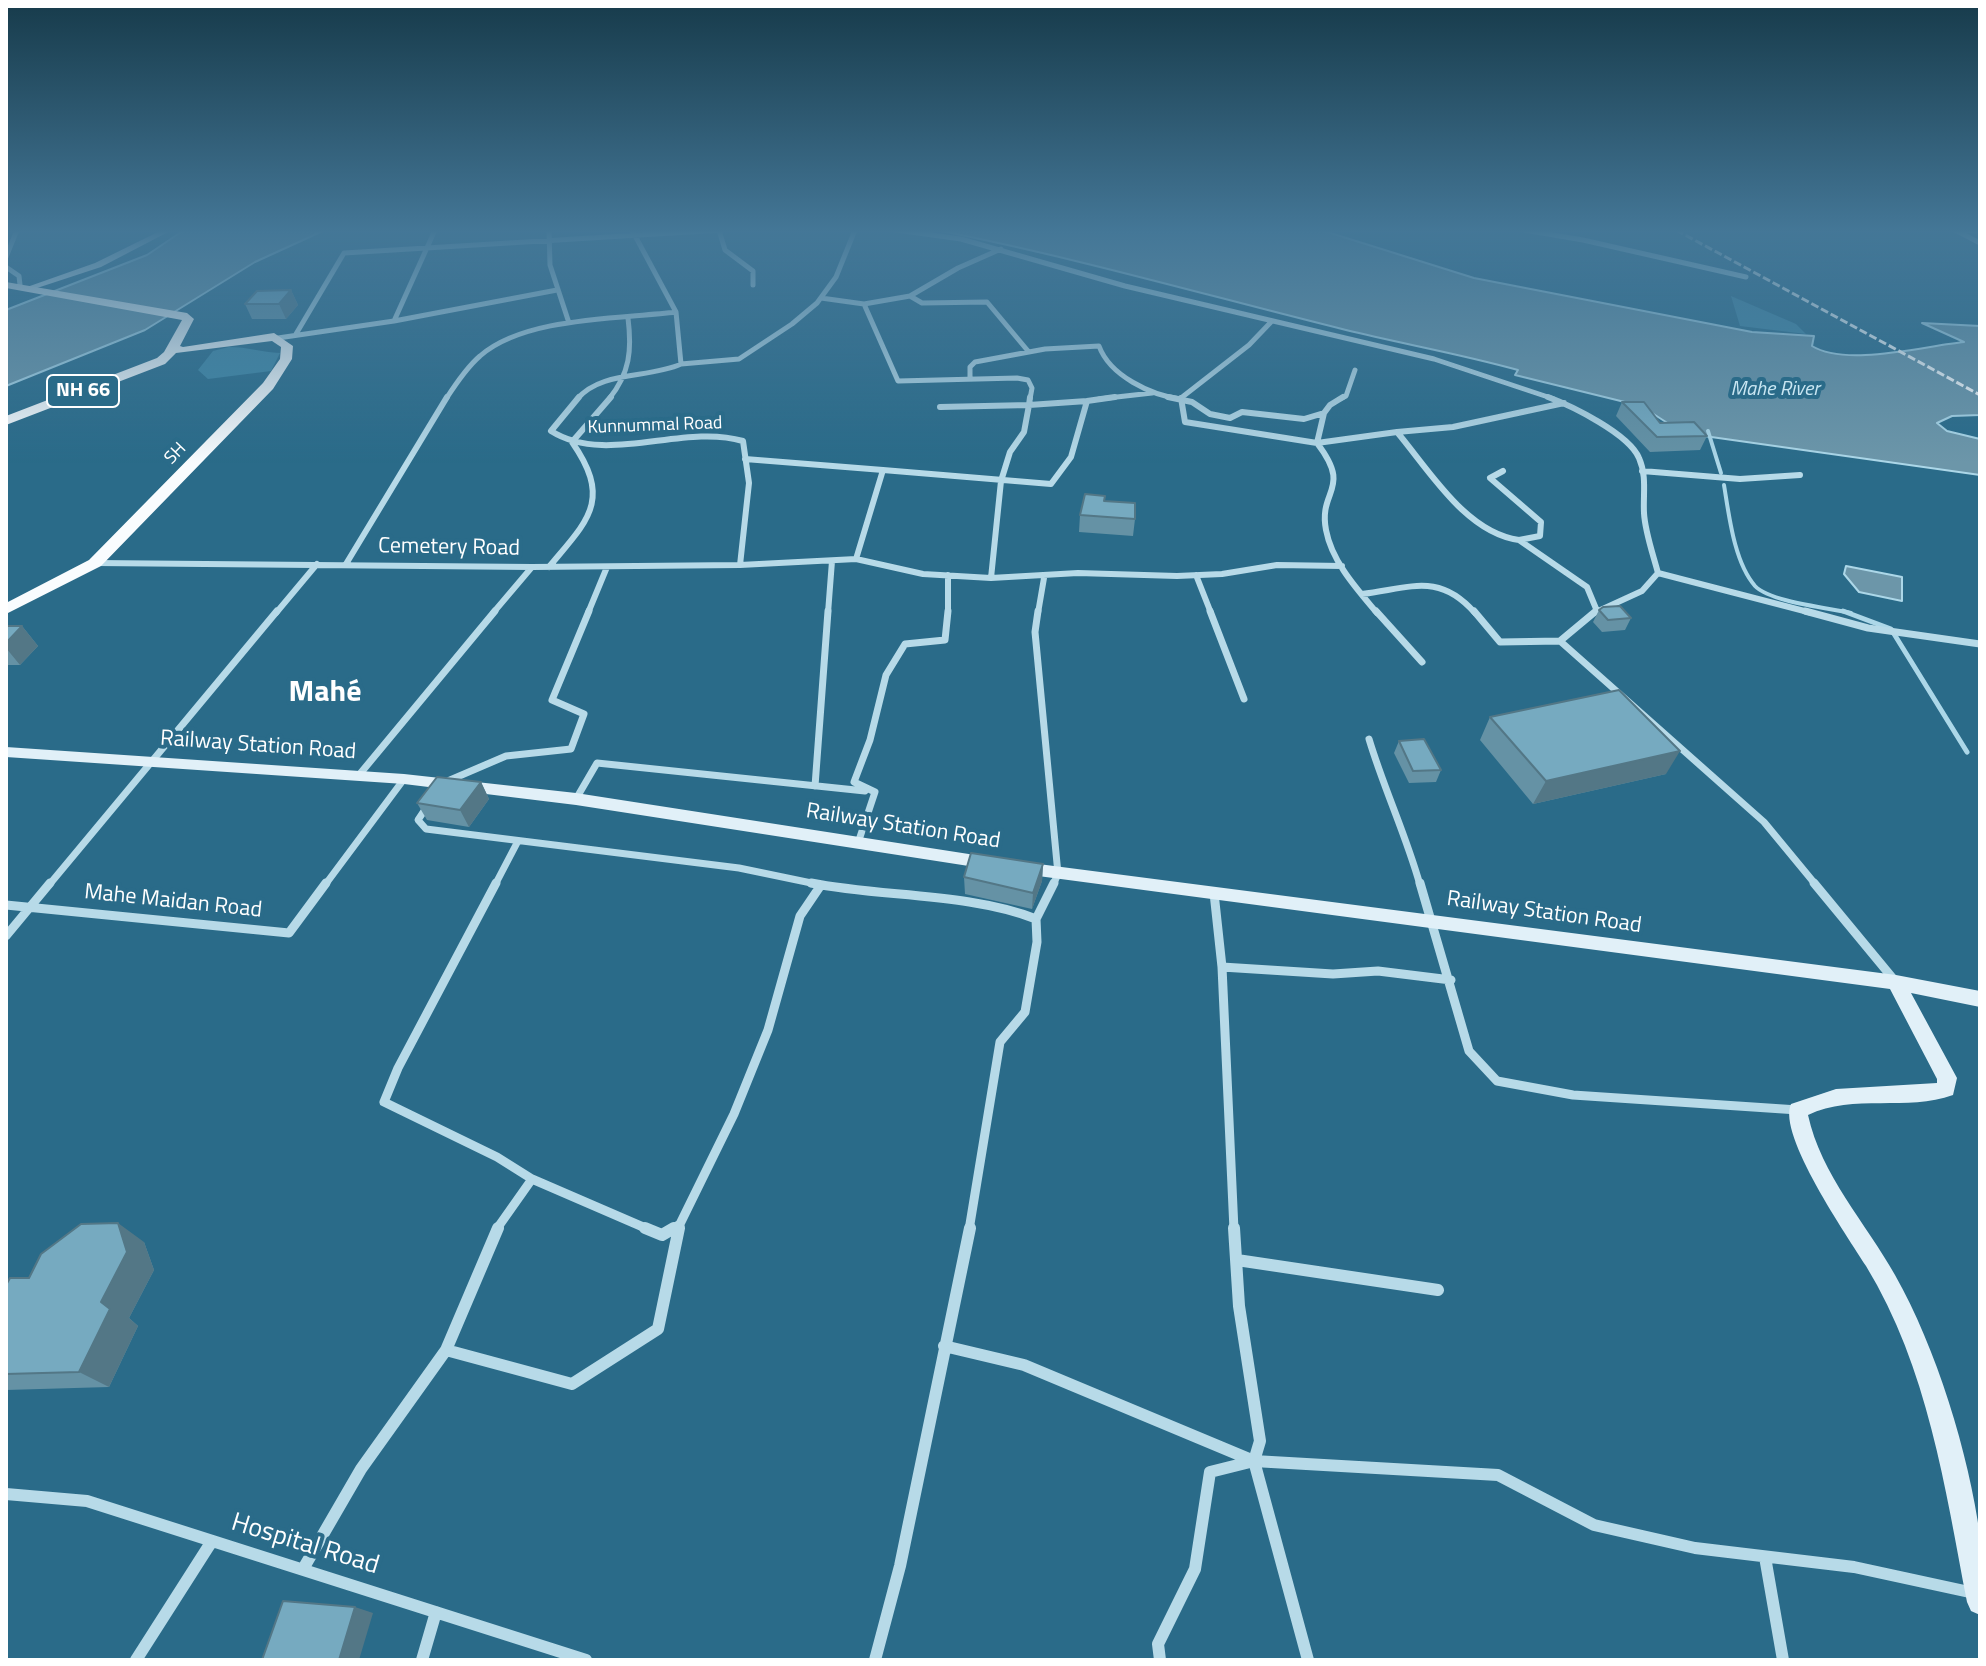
<!DOCTYPE html>
<meta charset="utf-8">
<style>
body{margin:0}
#map{position:relative;width:1986px;height:1666px;overflow:hidden;background:#2a6b89;font-family:"Titillium Web",sans-serif}
canvas{display:block}
.frame{position:absolute;inset:0;border:8px solid #fff;pointer-events:none}
</style>
<div id="map">
<canvas width="1986" height="1666"></canvas>
<div class="frame"></div>
</div>
<script>
const ctx = document.querySelector('canvas').getContext('2d');
ctx.lineJoin = 'round';
function paint(path, color) { ctx.fillStyle = color; ctx.fill(path, 'evenodd'); }
function trace(path, color, width, dash) { ctx.strokeStyle = color; ctx.lineWidth = width; ctx.lineCap = dash ? 'butt' : 'round'; ctx.setLineDash(dash || []); ctx.stroke(path); }
function write(font, color, halo, rows, align = 'center') {
  ctx.font = font + ' "Titillium Web",sans-serif'; ctx.lineWidth = 8; ctx.setLineDash([]); ctx.textBaseline = 'middle'; ctx.strokeStyle = halo; ctx.fillStyle = color; for (const [text, x, y, turn = 0] of rows) {
    ctx.save(); ctx.translate(x, y); ctx.rotate((+turn || 0) * Math.PI / 180); ctx.textAlign = isNaN(turn) ? turn : align; if (halo) ctx.strokeText(text, 0, 0); ctx.fillText(text, 0, 0); ctx.restore();
  }
}
paint(new Path2D(`
 M 1731,296 L 1796,324 L 1806,334 L 1740,326 Z
 M 229,347 C 248,347 261,352 280,353 L 271,371 L 208,379 L 198,370 L 213,351 Z`), '#3f87a5');
const water = new Path2D(`
 M 184,230 L 325,230 L 255,262 L 145,330 L 6,386 L 6,310 L 147,255 Z
 M 936,230 L 1321,230 L 1474,278 L 1752,332 L 1814,336 L 1812,346 C 1846,367 1924,346 1964,342 L 1922,323 L 1980,326 L 1980,415 L 1952,416 L 1937,423 L 1947,431 L 1980,439 L 1980,475 L 1683,433 L 1641,406 L 1515,375 L 1518,370 C 1461,354 1403,344 1346,330 C 1209,296 1074,257 936,230 Z
 M 1846,566 L 1902,577 L 1902,601 L 1859,592 L 1844,574 Z`);
paint(water, '#6c96a9');
trace(water, '#acd7e8', 2);
trace(new Path2D(`
 M 1708,431 L 1721,473
 M 1724,485 C 1729,515 1734,562 1755,586 C 1770,602 1829,608 1851,613`), '#acd7e8', 4);
trace(new Path2D(`
 M 1843,611 L 1891,629 L 1967,752`), '#acd7e8', 5);
trace(new Path2D(`
 M 549,230 L 550,265 L 569,323
 M 632,230 L 676,312 L 681,364 L 739,359 L 792,324 L 817,303 L 836,277 L 855,230
 M 719,230 L 725,250 L 753,271 L 753,285
 M 896,230 L 961,239 L 1125,286 L 1434,359 L 1554,399
 M 1524,230 L 1583,240 L 1746,277
 M 1955,230 L 1980,243
 M 1963,230 L 1980,231
 M 6,257 L 17,230
 M 6,267 L 19,276 L 20,285
 M 910,296 L 922,303 L 987,302 L 1028,351
 M 821,298 L 864,304 L 910,296 L 958,268 L 1001,249
 M 864,304 L 898,381 L 1017,378 L 1028,380 L 1032,388 L 1030,399
 M 394,321 L 435,230
 M 296,334 L 344,253 L 722,230
 M 278,338 L 394,321 L 557,290
 M 970,379 L 970,367 L 975,362 L 1045,349 L 1099,346 C 1110,376 1151,395 1180,399
 M 1181,398 L 1249,345 L 1271,322
 M 446,399 C 455,385 467,367 480,356 C 524,317 619,319 676,312
 M 577,399 C 602,370 648,379 681,364
 M 609,399 C 630,373 632,350 628,318
 M 1099,399 L 1152,393
 M 1340,399 L 1346,396 L 1355,370`), '#b7dae8', 5);
trace(new Path2D(`
 M 579,397 L 551,431 C 607,466 682,423 743,441 L 749,483 L 740,565
 M 1030,397 L 1029,405 L 1087,401
 M 1168,397 L 1192,402 L 1210,414 L 1230,418 L 1242,412 L 1304,419 L 1324,413 L 1330,405 L 1343,397
 M 1548,397 C 1572,406 1629,434 1639,458 C 1647,476 1643,494 1644,513 C 1645,532 1653,554 1658,573 L 1642,591 L 1594,613
 M 1181,398 L 1185,422 L 1317,443 L 1397,432
 M 940,407 L 1029,405 L 1024,432 L 1010,452 L 1001,481 L 991,578 L 1078,573 L 1177,576 L 1222,574 L 1277,565 L 1342,566
 M 1324,413 L 1317,443 C 1353,490 1318,489 1326,530 C 1332,562 1357,589 1377,613
 M 745,459 L 883,470
 M 1503,471 L 1490,478 L 1541,522 L 1540,536 L 1519,540 L 1587,587 L 1597,611
 M 1642,471 L 1740,479 L 1800,475
 M 1519,540 C 1466,533 1429,470 1397,432 L 1453,427 L 1564,403
 M 856,559 L 923,574 L 991,578
 M 96,563 L 532,567 L 493,613
 M 346,564 L 447,397
 M 532,567 L 740,565 L 856,559 L 883,470 L 1051,484 L 1071,457 L 1087,401 L 1115,397
 M 549,567 C 587,521 613,501 572,442 L 611,397
 M 1658,573 L 1812,613
 M 948,575 L 948,613
 M 1196,575 L 1211,613
 M 1362,594 C 1411,588 1439,572 1475,613
 M 276,613 L 317,564
 M 588,613 L 607,567
 M 828,613 L 832,561
 M 1038,613 L 1044,578`), '#b7dae8', 6);
trace(new Path2D(`
 M 1038,611 L 1035,632 L 1058,874 L 1053,885
 M 1210,611 L 1244,699
 M 1376,611 L 1422,662
 M 1474,611 L 1500,642 L 1560,641
 M 1596,611 L 1560,641 L 1764,822 L 1816,885
 M 1805,611 L 1868,628 L 1980,644
 M 1369,739 C 1384,789 1406,835 1420,885
 M 359,775 L 495,611
 M 443,783 L 506,756 L 571,749 L 584,714 L 552,700 L 589,611
 M 815,786 L 828,611
 M 576,799 L 597,763 L 865,791
 M 428,805 L 418,820 L 426,829 L 739,868 L 821,885
 M 858,843 L 875,792 L 854,782 L 870,740 L 886,675 L 905,644 L 945,640 L 948,611
 M 49,885 L 277,611
 M 325,885 L 404,779
 M 495,885 L 518,841`), '#b7dae8', 7);
trace(new Path2D(`
 M 496,883 L 398,1068 L 384,1102 L 497,1157 L 532,1179 L 496,1230
 M 811,883 C 881,897 970,893 1036,919
 M 1420,883 L 1469,1051 L 1497,1081 L 1573,1095 L 1798,1110
 M 1814,883 L 1895,981
 M 1214,893 L 1222,967 L 1333,974 L 1378,971 L 1451,980
 M 6,905 L 289,933 L 326,883
 M 6,936 L 50,883
 M 1222,967 L 1234,1230
 M 532,1179 L 650,1230
 M 671,1230 L 680,1224 L 734,1114 L 768,1030 L 800,916 L 821,885
 M 679,1230 L 680,1224
 M 969,1230 L 1000,1042 L 1025,1012 L 1037,942 L 1036,919 L 1054,883`), '#b7dae8', 9);
trace(new Path2D(`
 M 645,1228 L 662,1235 L 674,1228
 M 1234,1228 L 1239,1306 L 1260,1441 L 1254,1461 L 1308,1660
 M 1237,1260 L 1438,1290
 M 944,1346 L 1024,1365 L 1254,1461 L 1498,1475 L 1594,1525 L 1695,1548 L 1854,1567 L 1974,1593
 M 446,1350 L 572,1384 L 658,1329 L 679,1228
 M 6,1494 L 87,1501 L 586,1660
 M 1765,1557 L 1783,1660
 M 303,1569 L 361,1469 L 446,1350 L 498,1228
 M 136,1660 L 212,1541
 M 422,1660 L 436,1612
 M 875,1660 L 900,1566 L 970,1228
 M 1160,1660 L 1158,1644 L 1195,1569 L 1210,1472 L 1254,1461`), '#b7dae8', 12);
paint(new Path2D(`
 M 162,230 L 172,230 L 101,267 L 34,289 L 27,287 L 95,263 Z
 M 6,747 L 404,774 L 576,793 L 988,857 L 994,859 L 996,863 L 994,867 L 988,869 L 576,805 L 404,784 L 6,757 Z
 M 1023,862 L 1896,975 L 1980,991 L 1980,1007 L 1911,993 L 1957,1078 L 1953,1095 C 1907,1112 1854,1093 1808,1115 C 1821,1175 1866,1223 1895,1275 C 1936,1347 1969,1454 1980,1536 C 1983,1561 1980,1589 1980,1615 L 1971,1611 L 1967,1602 C 1945,1487 1928,1368 1866,1266 C 1848,1237 1777,1135 1791,1104 L 1836,1089 L 1937,1083 L 1937,1079 L 1890,989 L 1023,874 L 1017,872 L 1015,868 L 1017,864 Z`), '#e1f0f8');
paint(new Path2D(`
 M 6,282 L 187,313 L 194,319 L 180,346 L 183,347 L 274,333 L 293,346 L 292,359 L 273,389 L 101,566 L 6,614 L 6,603 L 89,560 L 263,383 L 280,359 L 281,347 L 272,341 L 176,353 L 165,364 L 6,425 L 6,416 L 157,358 L 164,352 L 182,320 L 6,288 Z`), '#f9fcfe');
trace(new Path2D(`
 M 1676,230 L 1980,395`), '#fff', 3, [8, 3]);
paint(new Path2D(`
 M 291,290 L 298,305 L 286,319 L 252,319 L 245,304 Z
 M 1622,402 L 1660,423 L 1707,436 L 1700,450 L 1650,452 L 1616,416 Z
 M 1080,515 L 1135,519 L 1133,536 L 1079,532 Z
 M 1599,610 L 1631,618 L 1625,630 L 1602,632 L 1593,622 Z
 M 6,626 L 22,626 L 38,646 L 20,665 L 6,665 Z
 M 1490,717 L 1666,774 L 1533,804 L 1480,740 Z
 M 1399,741 L 1441,770 L 1436,782 L 1409,783 L 1394,753 Z
 M 481,782 L 489,799 L 469,827 L 427,820 L 417,803 Z
 M 1043,864 L 1042,881 L 1032,909 L 965,894 L 964,877 Z
 M 144,1242 L 154,1270 L 129,1318 L 138,1326 L 109,1387 L 6,1390 L 6,1285 Z`), '#6592a5');
paint(new Path2D(`
 M 291,290 L 298,305 L 286,319 L 279,304 Z
 M 22,626 L 38,646 L 20,665 L 6,648 L 6,643 Z
 M 1680,751 L 1666,774 L 1533,804 L 1546,781 Z
 M 481,782 L 489,799 L 469,827 L 460,810 Z
 M 1043,864 L 1042,881 L 1032,909 L 1033,893 Z
 M 118,1223 L 144,1242 L 154,1270 L 129,1318 L 138,1326 L 109,1387 L 79,1372 L 101,1302 Z
 M 355,1607 L 373,1613 L 359,1660 L 339,1660 Z`), '#537786');
const building = new Path2D(`
 M 291,290 L 279,304 L 245,304 L 257,291 Z
 M 1622,402 L 1644,402 L 1660,423 L 1694,422 L 1707,436 L 1657,437 Z
 M 1085,494 L 1105,496 L 1104,501 L 1135,503 L 1135,519 L 1080,515 Z
 M 1620,606 L 1631,618 L 1608,620 L 1599,610 L 1603,607 Z
 M 6,626 L 22,626 L 6,643 Z
 M 1619,690 L 1680,751 L 1546,781 L 1490,717 Z
 M 1424,739 L 1441,770 L 1413,771 L 1399,741 Z
 M 437,777 L 481,782 L 460,810 L 417,803 Z
 M 971,853 L 1043,864 L 1033,893 L 964,877 Z
 M 118,1223 L 127,1252 L 101,1302 L 110,1309 L 79,1372 L 6,1374 L 6,1285 L 10,1278 L 29,1278 L 41,1254 L 81,1224 Z
 M 283,1601 L 355,1607 L 339,1660 L 262,1660 Z`);
paint(building, '#76aac0');
trace(building, '#537786', 2);
const sky = ctx.createLinearGradient(0, 0, 0, 463);
sky.addColorStop(0, '#173b4b');
sky.addColorStop(0.5, '#447797');
sky.addColorStop(1, '#44779700');
ctx.fillStyle = sky;
ctx.fillRect(0, 0, 1986, 463);
write('18px', '#fff', '#2a6b89', [
 ["Kunnummal Road",655,426,-2],
 ["SH",176,454,-46]
]);
write('italic 20px', '#c9e6f2', '#2a6b89', [
 ["Mahe River",1775,390]
]);
for (const [x, y, w] of [
 [83,391,72]
]) { const box = new Path2D(); box.roundRect(x - w / 2, y - 16, w, 32, 6); ctx.fillStyle = '#2a6b89'; ctx.fill(box); trace(box, '#fff', 2); }
write('bold 20px', '#fff', null, [
 ["NH 66",83,391]
]);
write('22px', '#fff', '#2a6b89', [
 ["Cemetery Road",449,548,1],
 ["Railway Station Road",258,746,4],
 ["Railway Station Road",903,827,9],
 ["Mahe Maidan Road",173,902,6],
 ["Railway Station Road",1544,913,8]
]);
write('26px', '#fff', '#2a6b89', [
 ["Hospital Road",305,1545,17]
]);
write('bold 30px', '#fff', '#2a6b89', [
 ["Mahé",325,694]
]);
</script>
